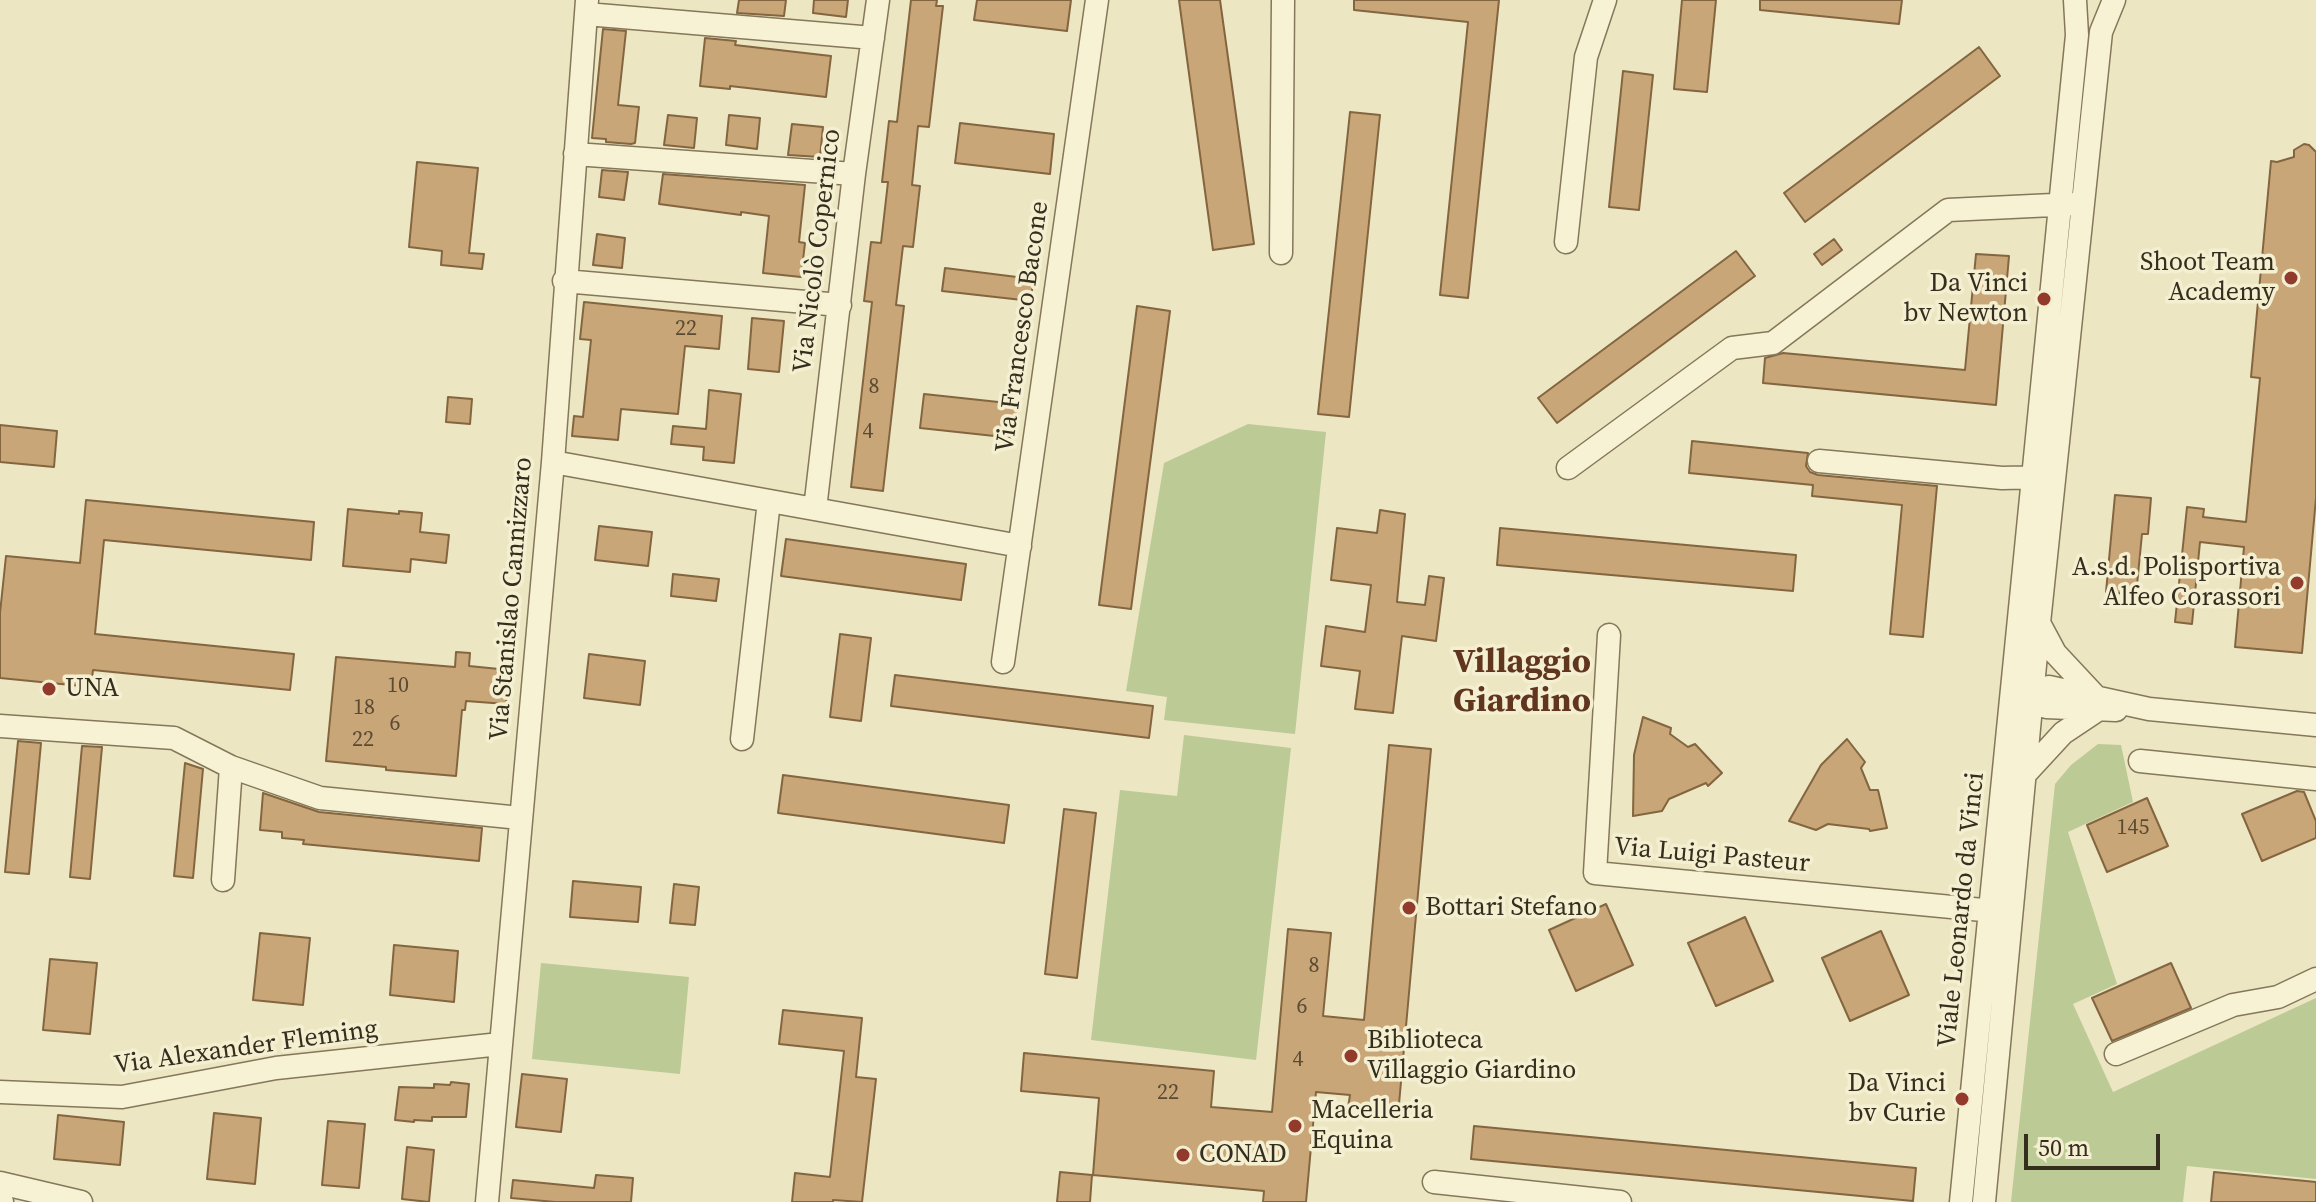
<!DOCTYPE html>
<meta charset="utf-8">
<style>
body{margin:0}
#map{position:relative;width:2316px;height:1202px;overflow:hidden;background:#ece6c2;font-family:"Source Serif 4",serif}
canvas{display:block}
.scale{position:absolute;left:2024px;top:1134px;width:136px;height:36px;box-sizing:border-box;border:4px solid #352d1d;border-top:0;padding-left:10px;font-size:24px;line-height:28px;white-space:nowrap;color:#352d1d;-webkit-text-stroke:6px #f4efd1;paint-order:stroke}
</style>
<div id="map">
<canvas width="2316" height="1202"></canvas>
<div class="scale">50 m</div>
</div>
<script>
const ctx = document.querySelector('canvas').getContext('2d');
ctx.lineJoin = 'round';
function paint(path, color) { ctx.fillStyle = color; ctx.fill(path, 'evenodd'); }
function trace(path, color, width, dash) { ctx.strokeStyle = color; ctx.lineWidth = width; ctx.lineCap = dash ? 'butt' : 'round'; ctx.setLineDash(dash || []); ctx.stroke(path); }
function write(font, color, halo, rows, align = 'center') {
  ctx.font = font + ' "Source Serif 4",serif'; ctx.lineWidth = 7; ctx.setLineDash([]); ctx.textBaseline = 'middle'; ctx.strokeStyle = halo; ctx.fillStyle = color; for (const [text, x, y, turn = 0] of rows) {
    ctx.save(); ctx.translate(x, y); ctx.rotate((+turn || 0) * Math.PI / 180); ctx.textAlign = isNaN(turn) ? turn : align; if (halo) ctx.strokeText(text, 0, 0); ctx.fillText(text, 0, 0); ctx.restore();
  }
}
paint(new Path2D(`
 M 1248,424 L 1326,432 L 1295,734 L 1164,720 L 1167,697 L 1126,691 L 1164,463 Z
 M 1184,735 L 1291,748 L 1256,1060 L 1091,1040 L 1120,790 L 1177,796 Z
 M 2098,744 L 2121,745 L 2133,802 L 2068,832 L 2117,984 L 2073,1004 L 2113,1092 L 2316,998 L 2316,1179 L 2187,1166 L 2183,1202 L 2011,1202 L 2055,784 L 2071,765 Z
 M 541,963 L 689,977 L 680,1074 L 532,1059 Z`), '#bcca96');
const building = new Path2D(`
 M 739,0 L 786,0 L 784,16 L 737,13 Z
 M 814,0 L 848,0 L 846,17 L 813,13 Z
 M 911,0 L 937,0 L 936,6 L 943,6 L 929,127 L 918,126 L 912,185 L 920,186 L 913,247 L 903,246 L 896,305 L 904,306 L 883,491 L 851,487 L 872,302 L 864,301 L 871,242 L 881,243 L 888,182 L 882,182 L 889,121 L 897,122 Z
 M 977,0 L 1071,0 L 1067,31 L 974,20 Z
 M 1179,0 L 1220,0 L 1254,244 L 1213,250 Z
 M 1354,0 L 1499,0 L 1468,298 L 1440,295 L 1468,22 L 1354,10 Z
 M 1682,0 L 1716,0 L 1707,92 L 1674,89 Z
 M 1760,0 L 1902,0 L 1899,24 L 1760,10 Z
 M 603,29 L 626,31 L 618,105 L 639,107 L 635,143 L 631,144 L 606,142 L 606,139 L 592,138 Z
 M 705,38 L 736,41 L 735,45 L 831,56 L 826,97 L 730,86 L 730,89 L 700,86 Z
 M 1979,47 L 2000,76 L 1805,222 L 1784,193 Z
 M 1623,71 L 1653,75 L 1639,210 L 1609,207 Z
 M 1350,112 L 1380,115 L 1349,417 L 1318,414 Z
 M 668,115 L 697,118 L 694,148 L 664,145 Z
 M 729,115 L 760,118 L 757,149 L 726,145 Z
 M 960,123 L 1054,134 L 1050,174 L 955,163 Z
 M 792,124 L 823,127 L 820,157 L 788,155 Z
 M 2304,144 L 2309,145 L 2316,152 L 2316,498 L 2302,653 L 2235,647 L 2244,547 L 2200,542 L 2192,624 L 2175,622 L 2187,507 L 2204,509 L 2203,517 L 2246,522 L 2260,378 L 2251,377 L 2271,161 L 2277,162 L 2294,157 L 2294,150 Z
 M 417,162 L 478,168 L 469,253 L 484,254 L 482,269 L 441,265 L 442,251 L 409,247 Z
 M 602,170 L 628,172 L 624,200 L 599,197 Z
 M 663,174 L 805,185 L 799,242 L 805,243 L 801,277 L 763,273 L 769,216 L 741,212 L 741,215 L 659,204 Z
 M 597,234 L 625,238 L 622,268 L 593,265 Z
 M 1834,239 L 1842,250 L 1822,265 L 1814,254 Z
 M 1736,251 L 1755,276 L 1557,423 L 1538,398 Z
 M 1976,254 L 2009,256 L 1996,405 L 1763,383 L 1765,358 L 1783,353 L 1965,370 Z
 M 945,268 L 1033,279 L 1031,301 L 942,291 Z
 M 584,302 L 722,316 L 719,349 L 685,346 L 678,414 L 621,409 L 618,440 L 572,436 L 574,416 L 583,417 L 591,340 L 580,339 Z
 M 1137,306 L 1170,311 L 1131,609 L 1099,605 Z
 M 752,318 L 784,321 L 779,372 L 748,369 Z
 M 709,390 L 741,394 L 734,463 L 703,460 L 704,447 L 671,444 L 673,426 L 706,429 Z
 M 924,394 L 1017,404 L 1013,438 L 920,428 Z
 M 448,397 L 472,399 L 470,424 L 446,422 Z
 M 0,425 L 57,431 L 54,467 L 0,462 Z
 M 1692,441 L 1808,453 L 1806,466 L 1810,472 L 1818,475 L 1937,486 L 1923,637 L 1890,634 L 1902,505 L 1812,496 L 1813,485 L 1689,473 Z
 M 2115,495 L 2151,498 L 2148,534 L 2142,534 L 2136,595 L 2106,592 Z
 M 86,500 L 314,522 L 311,560 L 104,540 L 95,634 L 294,654 L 290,690 L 93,670 L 91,687 L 0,678 L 0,613 L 6,556 L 80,563 Z
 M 348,509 L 399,514 L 399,511 L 422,513 L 420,532 L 449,535 L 446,563 L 411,559 L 410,572 L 343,566 Z
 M 1380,510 L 1405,514 L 1397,602 L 1425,605 L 1429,576 L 1444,578 L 1436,641 L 1402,636 L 1393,713 L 1355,709 L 1360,671 L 1321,666 L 1326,626 L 1365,632 L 1371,585 L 1331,580 L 1337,528 L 1377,533 Z
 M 599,526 L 652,532 L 648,566 L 595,560 Z
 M 1500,528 L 1796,555 L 1793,591 L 1497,565 Z
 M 786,539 L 966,564 L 961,600 L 781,576 Z
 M 673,574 L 719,579 L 716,601 L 671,596 Z
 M 840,634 L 871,638 L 861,721 L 830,717 Z
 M 456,652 L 470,653 L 469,666 L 509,670 L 506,704 L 466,701 L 465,710 L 462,710 L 456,776 L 386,770 L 386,767 L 326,761 L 336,657 L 455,667 Z
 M 589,654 L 645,661 L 640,705 L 584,698 Z
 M 895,675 L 1153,706 L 1149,738 L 891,706 Z
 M 1643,717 L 1671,728 L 1670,734 L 1688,747 L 1695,744 L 1722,773 L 1708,786 L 1706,783 L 1669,799 L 1662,811 L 1633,816 L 1634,755 Z
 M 1847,739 L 1865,762 L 1861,768 L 1870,790 L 1878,790 L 1887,828 L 1870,831 L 1869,829 L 1828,824 L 1816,830 L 1789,821 L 1821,765 Z
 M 18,741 L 41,743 L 29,874 L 5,872 Z
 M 1389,745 L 1431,749 L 1398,1115 L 1356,1111 L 1356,1108 L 1348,1108 L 1350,1095 L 1316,1092 L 1306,1202 L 1263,1202 L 1264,1191 L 1093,1175 L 1099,1098 L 1021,1091 L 1024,1053 L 1214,1071 L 1211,1107 L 1272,1112 L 1288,929 L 1331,933 L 1323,1016 L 1364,1020 Z
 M 82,746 L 102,747 L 90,879 L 70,877 Z
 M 185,763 L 203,769 L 193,878 L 174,876 Z
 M 783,775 L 1009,805 L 1004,843 L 778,813 Z
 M 2297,791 L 2304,792 L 2316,821 L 2316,838 L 2262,861 L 2242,814 Z
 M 263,793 L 319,812 L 482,828 L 479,861 L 303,844 L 304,840 L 282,838 L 282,832 L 260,830 Z
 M 2147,798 L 2168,846 L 2107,872 L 2087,825 Z
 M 1064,809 L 1096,813 L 1077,978 L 1045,974 Z
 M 573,881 L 641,887 L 638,922 L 570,917 Z
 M 674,884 L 699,887 L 695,925 L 670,923 Z
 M 1606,904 L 1633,965 L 1576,991 L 1549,930 Z
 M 1745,917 L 1773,981 L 1716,1006 L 1688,943 Z
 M 1881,931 L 1909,995 L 1850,1021 L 1822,958 Z
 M 260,933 L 310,938 L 303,1005 L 253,1000 Z
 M 394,945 L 458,951 L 454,1002 L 390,995 Z
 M 50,959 L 97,963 L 90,1034 L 43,1030 Z
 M 2171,963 L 2191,1008 L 2112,1041 L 2092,998 Z
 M 783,1010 L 862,1018 L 856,1077 L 876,1079 L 862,1202 L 833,1200 L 833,1202 L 792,1202 L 795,1173 L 830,1177 L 844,1051 L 779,1044 Z
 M 522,1074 L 567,1079 L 561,1132 L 516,1127 Z
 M 451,1082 L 469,1084 L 466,1117 L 432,1117 L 432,1121 L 414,1120 L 414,1122 L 395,1120 L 399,1087 L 434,1088 L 434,1084 L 450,1085 Z
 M 214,1113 L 261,1118 L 255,1184 L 207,1179 Z
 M 58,1115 L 124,1122 L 120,1165 L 54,1159 Z
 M 328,1121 L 365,1124 L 359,1188 L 322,1185 Z
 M 1474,1126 L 1916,1168 L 1913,1201 L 1471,1159 Z
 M 407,1147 L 434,1150 L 429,1202 L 402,1199 Z
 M 1060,1172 L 1092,1175 L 1090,1202 L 1057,1202 Z
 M 2214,1172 L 2316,1182 L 2316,1202 L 2211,1202 Z
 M 596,1175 L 633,1178 L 631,1202 L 555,1202 L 511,1198 L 513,1180 L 594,1188 Z`);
paint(building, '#c9a678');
trace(building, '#836540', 2);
const minor = new Path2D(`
 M 586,14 L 873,38
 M 575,154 L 854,174
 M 1566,242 L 1586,57 L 1605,0
 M 1281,253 L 1283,0
 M 564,281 L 840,305
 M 1819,461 L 2002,478 L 2045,477
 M 553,462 L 1020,546
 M 1568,468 L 1732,348 L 1773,343 L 1948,210 L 2074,204
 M 815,509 L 854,174 L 878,0
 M 2039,623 L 2055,653 L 2097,698
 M 1609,635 L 1595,873 L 2004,912
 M 1003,662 L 1097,0
 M 2027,688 L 2046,707 L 2116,710
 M 2032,696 L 2049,687 L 2149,709 L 2316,725
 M 0,726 L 174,738 L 231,767 L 320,798 L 520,818
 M 742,739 L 769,501
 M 2140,761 L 2316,779
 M 2027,772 L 2063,733 L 2096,711
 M 223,880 L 231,767
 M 2116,1054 L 2233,1005 L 2278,997 L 2316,979
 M 0,1092 L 122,1097 L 276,1068 L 500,1044
 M 1434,1182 L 1620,1202
 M 0,1183 L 81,1202
 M 0,1202 L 2,1202
 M 487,1202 L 553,462 L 587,0
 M 1961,1202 L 2077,35 L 2075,0
 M 1984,1202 L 2039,623 L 2101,32 L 2114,0`);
trace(minor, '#85775a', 25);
trace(minor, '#f7f2d4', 22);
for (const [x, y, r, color] of [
 [2291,278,8,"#923b2c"],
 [2044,299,8,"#923b2c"],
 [2297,583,8,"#923b2c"],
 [49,689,8,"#923b2c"],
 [1409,908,8,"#923b2c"],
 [1351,1056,8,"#923b2c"],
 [1962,1099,8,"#923b2c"],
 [1295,1126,8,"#923b2c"],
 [1183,1155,8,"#923b2c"]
]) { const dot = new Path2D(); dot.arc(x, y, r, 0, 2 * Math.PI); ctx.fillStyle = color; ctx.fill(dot); trace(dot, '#f4efd1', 3); }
write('22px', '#5a4b34', null, [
 ["22",686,329],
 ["8",874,387],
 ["4",868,432],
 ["10",398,686],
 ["18",364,708],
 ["6",395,724],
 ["22",363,740],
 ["145",2133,828],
 ["8",1314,966],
 ["6",1302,1007],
 ["4",1298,1060],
 ["22",1168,1093]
]);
write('26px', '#352d1d', '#f4efd1', [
 ["Via Nicolò Copernico",818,251,-83],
 ["Via Francesco Bacone",1023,327,-82],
 ["Via Stanislao Cannizzaro",512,599,-85],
 ["Via Luigi Pasteur",1712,856,5],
 ["Viale Leonardo da Vinci",1962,910,-84],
 ["Via Alexander Fleming",246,1048,-8]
]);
write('26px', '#352d1d', '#f4efd1', [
 ["Shoot Team",2275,263,"right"],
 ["Academy",2275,293,"right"],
 ["Da Vinci",2028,284,"right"],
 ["bv Newton",2028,314,"right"],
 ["A.s.d. Polisportiva",2281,568,"right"],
 ["Alfeo Corassori",2281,598,"right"],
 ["UNA",65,689],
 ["Bottari Stefano",1425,908],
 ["Biblioteca",1367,1041],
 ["Villaggio Giardino",1367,1071],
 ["Da Vinci",1946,1084,"right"],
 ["bv Curie",1946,1114,"right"],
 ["Macelleria",1311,1111],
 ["Equina",1311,1141],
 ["CONAD",1199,1155]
], 'left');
write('bold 34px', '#61361e', '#f4efd1', [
 ["Villaggio",1522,663],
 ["Giardino",1522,702]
]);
</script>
